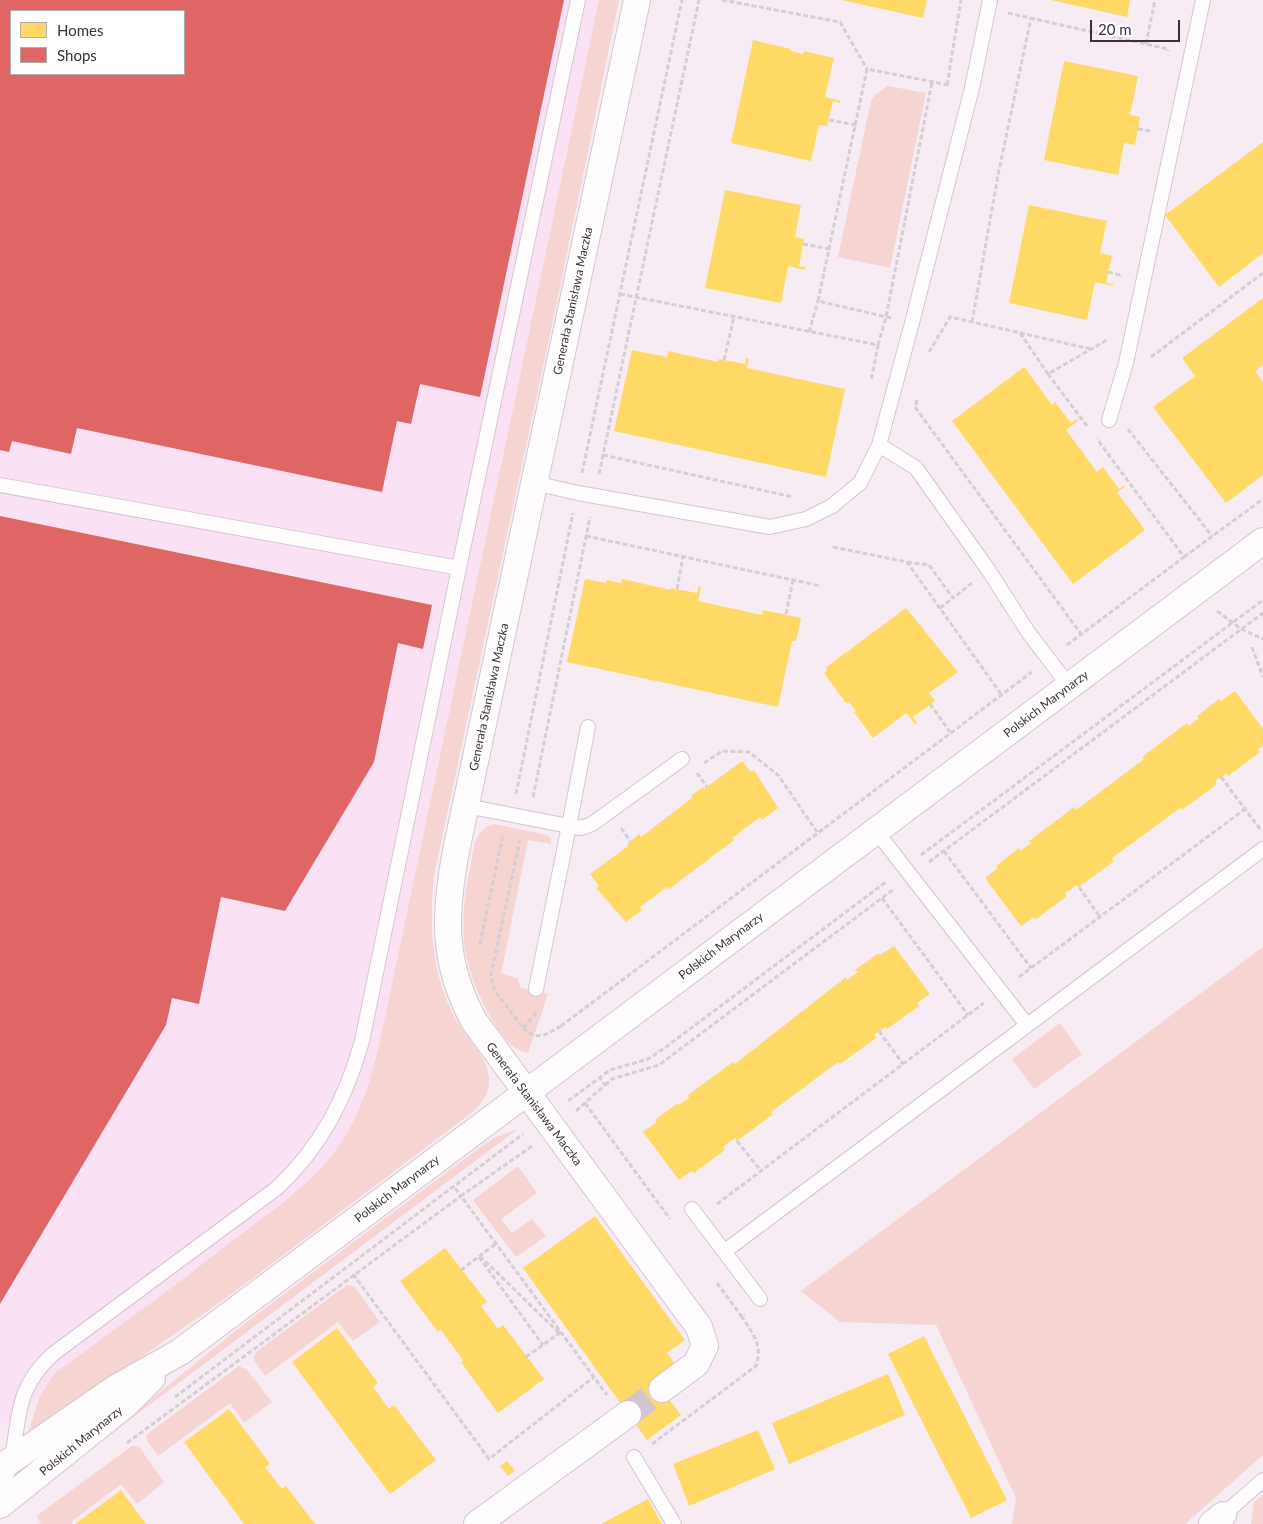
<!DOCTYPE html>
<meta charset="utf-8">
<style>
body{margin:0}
#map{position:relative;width:1263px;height:1524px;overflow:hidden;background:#f7ebf4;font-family:Lato,sans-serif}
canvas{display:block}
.legend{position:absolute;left:10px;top:10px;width:175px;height:65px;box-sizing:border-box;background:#fff;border:1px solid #b0acaf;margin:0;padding:6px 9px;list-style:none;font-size:15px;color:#3a2f37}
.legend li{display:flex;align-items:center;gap:10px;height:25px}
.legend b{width:25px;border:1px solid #b0acaf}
.scale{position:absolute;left:1090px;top:20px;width:90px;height:22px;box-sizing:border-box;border:2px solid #3a2f37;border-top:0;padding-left:6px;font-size:15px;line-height:18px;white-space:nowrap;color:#3a2f37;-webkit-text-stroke:4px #fff;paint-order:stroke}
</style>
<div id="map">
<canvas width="1263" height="1524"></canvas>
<ul class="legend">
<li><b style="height:14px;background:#ffd966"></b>Homes</li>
<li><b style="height:14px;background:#e06666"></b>Shops</li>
</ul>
<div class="scale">20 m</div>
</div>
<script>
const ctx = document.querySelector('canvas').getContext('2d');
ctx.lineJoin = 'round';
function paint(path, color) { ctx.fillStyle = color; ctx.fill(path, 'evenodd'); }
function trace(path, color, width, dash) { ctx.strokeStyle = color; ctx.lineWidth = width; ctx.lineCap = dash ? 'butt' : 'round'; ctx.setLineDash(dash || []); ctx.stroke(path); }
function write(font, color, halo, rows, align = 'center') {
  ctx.font = font + ' Lato,sans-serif'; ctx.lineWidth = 5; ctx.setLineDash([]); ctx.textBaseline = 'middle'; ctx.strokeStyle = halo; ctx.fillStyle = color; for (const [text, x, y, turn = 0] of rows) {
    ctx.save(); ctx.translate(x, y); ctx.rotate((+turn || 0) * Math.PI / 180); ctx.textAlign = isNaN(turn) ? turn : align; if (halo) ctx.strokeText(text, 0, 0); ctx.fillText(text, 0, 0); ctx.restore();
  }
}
paint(new Path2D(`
 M 0,0 L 610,0 L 372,1152 L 0,1427 ZM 11,11 L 184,11 L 184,74 L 11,74 Z`), '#fbe1f4');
paint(new Path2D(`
 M 599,0 L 619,0 L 559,292 L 434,875 C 429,921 431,972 453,1014 C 462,1033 483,1051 488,1072 C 493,1092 481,1106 466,1117 L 233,1293 L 27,1437 L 39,1398 L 55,1373 C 117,1328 179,1283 240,1235 C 278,1206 319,1179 344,1138 C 368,1100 377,1055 386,1013 Z
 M 888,86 L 926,93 L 890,268 L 838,257 L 871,101 L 876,94 Z
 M 494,824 L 547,835 L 551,838 L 551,844 L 528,840 L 501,974 L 517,978 L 521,988 L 548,994 L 528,1053 C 522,1051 516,1049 511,1045 C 489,1024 466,971 464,941 C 462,915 465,890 471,864 C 474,847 474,830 494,824 Z
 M 1263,947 L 1263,1455 L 1185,1524 L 1012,1524 L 1016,1498 L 936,1325 L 840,1322 L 801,1291 Z
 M 1060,1023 L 1082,1054 L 1034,1089 L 1012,1059 Z
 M 518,1129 L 96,1445 L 94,1445 L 248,1321 L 478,1149 L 496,1137 Z
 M 518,1166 L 537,1193 L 501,1219 L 512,1233 L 532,1219 L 546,1236 L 516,1257 L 473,1200 Z
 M 347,1285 L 355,1287 L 380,1322 L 353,1341 L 338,1322 L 265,1376 L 253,1359 L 256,1352 Z
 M 239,1366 L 247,1370 L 272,1402 L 244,1423 L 230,1403 L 158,1456 L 148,1442 L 146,1435 Z
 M 133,1445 L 140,1448 L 164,1482 L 137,1504 L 121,1484 L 72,1521 L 73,1524 L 41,1524 L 37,1518 L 38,1515 Z
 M 1263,1495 L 1263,1524 L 1251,1524 L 1254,1502 Z`), '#f6d4d2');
paint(new Path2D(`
 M 841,0 L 927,0 L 923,18 Z
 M 1051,0 L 1130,0 L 1127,17 Z
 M 753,40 L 791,49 L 791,51 L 803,54 L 804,51 L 834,58 L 825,97 L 840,101 L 840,103 L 833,101 L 827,126 L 819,125 L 811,161 L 731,143 Z
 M 1064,61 L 1138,76 L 1130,115 L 1140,117 L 1138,129 L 1135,145 L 1124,143 L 1118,175 L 1044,160 Z
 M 1263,142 L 1263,253 L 1219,287 L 1165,215 Z
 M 725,190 L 801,205 L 795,237 L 804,239 L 799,266 L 805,267 L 805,270 L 788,266 L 781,303 L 705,288 Z
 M 1029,205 L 1107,221 L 1100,253 L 1112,256 L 1106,283 L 1113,284 L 1113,286 L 1095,282 L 1087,320 L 1009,303 Z
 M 1263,298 L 1263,365 L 1255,371 L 1263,382 L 1263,475 L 1226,503 L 1153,407 L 1195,376 L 1182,358 Z
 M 632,350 L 667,357 L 668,351 L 718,362 L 718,359 L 745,364 L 746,358 L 749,359 L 747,368 L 845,389 L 826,477 L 614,431 Z
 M 1024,367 L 1052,405 L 1055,402 L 1071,423 L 1077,419 L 1078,421 L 1066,430 L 1097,472 L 1103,467 L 1119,489 L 1124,485 L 1125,487 L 1117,492 L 1145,530 L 1073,584 L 952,421 Z
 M 585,579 L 606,583 L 607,580 L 621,583 L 622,579 L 671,590 L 671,588 L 697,593 L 699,586 L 701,587 L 698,601 L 762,615 L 763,610 L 801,618 L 796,641 L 792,641 L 778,707 L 567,662 Z
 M 906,608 L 958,672 L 929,693 L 935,701 L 913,717 L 917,723 L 915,724 L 906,713 L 873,738 L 854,712 L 856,711 L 849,702 L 846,703 L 824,673 L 827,670 L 825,668 Z
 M 1235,691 L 1263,729 L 1263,746 L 1258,749 L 1260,752 L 1228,776 L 1227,773 L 1215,781 L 1217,784 L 1182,810 L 1180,808 L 1112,858 L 1114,861 L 1079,887 L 1077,885 L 1065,893 L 1067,896 L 1036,919 L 1034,917 L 1021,926 L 985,878 L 998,868 L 996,866 L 1019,848 L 1020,851 L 1031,843 L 1029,841 L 1074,807 L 1076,810 L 1144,759 L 1142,757 L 1187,723 L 1189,726 L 1199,718 L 1197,716 L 1219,699 L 1221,701 Z
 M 742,761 L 751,772 L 754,770 L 778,808 L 762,820 L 760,817 L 732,838 L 734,840 L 669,889 L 667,887 L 640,907 L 642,910 L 626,922 L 596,888 L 599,886 L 590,874 L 628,846 L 627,844 L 639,834 L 641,837 L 692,798 L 691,796 L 703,787 L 704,789 Z
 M 894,946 L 930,994 L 917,1003 L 919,1006 L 887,1029 L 885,1027 L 874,1035 L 876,1038 L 840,1064 L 838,1062 L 771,1112 L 772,1115 L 737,1141 L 735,1138 L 723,1147 L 725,1150 L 694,1173 L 692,1171 L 679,1180 L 643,1132 L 657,1122 L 655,1120 L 678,1103 L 679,1105 L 689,1098 L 688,1095 L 733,1062 L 735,1064 L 846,977 L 847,980 L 858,972 L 855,970 L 879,953 L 880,955 Z
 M 595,1216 L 685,1340 L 667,1353 L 675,1364 L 654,1379 L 681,1415 L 647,1440 L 523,1268 Z
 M 445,1248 L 487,1302 L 481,1306 L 498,1329 L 503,1325 L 544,1379 L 498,1413 L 461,1362 L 463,1360 L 441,1330 L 438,1332 L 400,1281 Z
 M 337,1328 L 378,1383 L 373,1387 L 389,1409 L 394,1405 L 436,1460 L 390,1494 L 292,1362 Z
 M 924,1336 L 1007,1500 L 971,1518 L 888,1354 Z
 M 888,1374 L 905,1415 L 789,1464 L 772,1423 Z
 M 229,1409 L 270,1464 L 265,1467 L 282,1489 L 286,1486 L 315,1524 L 244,1524 L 184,1442 Z
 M 758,1430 L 775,1469 L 689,1506 L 673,1464 Z
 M 507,1461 L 515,1471 L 508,1476 L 500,1466 Z
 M 121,1490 L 146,1524 L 75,1524 Z
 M 648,1499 L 662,1524 L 601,1524 Z`), '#ffd966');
paint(new Path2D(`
 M 0,0 L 564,0 L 480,397 L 420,384 L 411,424 L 397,421 L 382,492 L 77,428 L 71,454 L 12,441 L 9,452 L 0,450 ZM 11,11 L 184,11 L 184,74 L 11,74 Z
 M 0,516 L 432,605 L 423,649 L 398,643 L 374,762 L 285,911 L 221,897 L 199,1004 L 172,998 L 166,1025 L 0,1304 Z`), '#e06666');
trace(new Path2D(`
 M 628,1414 L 662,1389`), '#d1c5ce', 26, [26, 13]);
const lane = new Path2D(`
 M 1109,420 L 1126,363 L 1203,0
 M 879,445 L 916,468 L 989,571 L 1028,632 L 1069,686
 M 534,483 L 578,493 L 770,527 L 806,519 L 832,506 L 860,483 L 879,445 L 912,323 L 972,88 L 990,0
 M 0,485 L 459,568 L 578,0
 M 588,727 L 569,826 L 581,828 L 592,824 L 682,759
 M 466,806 L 569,826 L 536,989
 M 876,831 L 1027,1025
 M 692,1209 L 760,1299
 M 725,1251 L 1263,849
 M 634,1457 L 674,1524
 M 0,1490 C 27,1438 3,1399 53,1354 L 277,1188 C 321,1147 346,1098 362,1041 L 459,568
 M 1223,1515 L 1263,1480`);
const street = new Path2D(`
 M 637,0 L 456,851 C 444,915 442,962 474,1021 L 699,1327 L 705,1346 L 696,1364 L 662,1389
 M 0,1468 L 116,1388 L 180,1352 L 1263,541
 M 0,1505 L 126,1404 L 152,1378
 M 477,1524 L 628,1414
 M 1212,1524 L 1223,1515`);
trace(lane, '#d1c6ce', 16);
trace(street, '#d1c6ce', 28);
trace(new Path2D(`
 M 722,0 L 840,22 L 867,69
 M 1008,13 L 1168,49 L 1168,51
 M 1146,44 L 1155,0
 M 947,85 L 961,0
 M 829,120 L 856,125
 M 1138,129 L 1150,131
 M 803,244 L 830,249
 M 1108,272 L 1120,275 L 1121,273
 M 620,294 L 878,345 L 871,381
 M 891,318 L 818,301 L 867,69 L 949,85
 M 972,322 L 998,175 L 1031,18
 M 809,332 L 818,301
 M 1020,333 L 1048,374
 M 878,345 L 886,317 L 932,82
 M 929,352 L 950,317 L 1091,349
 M 1151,357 L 1263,273
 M 724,360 L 734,317
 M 917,400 L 915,407 L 1081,634
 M 1087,426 L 1048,374 L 1107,340
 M 1128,429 L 1212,536
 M 603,455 L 793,497
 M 582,473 L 682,0
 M 599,474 L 699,0
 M 586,536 L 821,586
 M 833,547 L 907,562 L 1001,694
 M 1184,557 L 1263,499
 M 907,562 L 929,565 L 953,598 L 972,583
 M 677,589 L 683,556
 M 940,608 L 953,598
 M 1217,611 L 1241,629 L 1263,639
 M 786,614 L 793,580
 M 1067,645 L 1184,557 L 1097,439
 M 1252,647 L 1263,677
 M 930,704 L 950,732
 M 704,763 L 722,751 L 749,752 L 778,775 L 817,832
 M 697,773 L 707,787
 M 1221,777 L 1260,829
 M 516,794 L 573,513
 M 533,797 L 590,517
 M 621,828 L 630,841
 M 520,839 L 491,975 L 495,991 L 523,1028 L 538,1011
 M 944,851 L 1031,968
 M 921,855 L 1263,600
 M 929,862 L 1263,613
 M 1079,887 L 1100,917
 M 882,898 L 968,1015
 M 480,944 L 503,835
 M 1019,977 L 1245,809
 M 561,1026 L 1032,672
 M 523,1028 C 537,1042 547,1034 561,1026
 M 879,1031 L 903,1064
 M 605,1085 L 612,1079 L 659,1065 L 894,889
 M 568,1101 L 610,1070 L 648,1059 L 666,1047 L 886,882
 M 585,1103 L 670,1219
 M 576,1111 L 605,1085 L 599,1077
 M 737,1141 L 761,1171
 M 532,1146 L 461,1196 L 607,1395
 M 717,1204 L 984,1003
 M 480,1256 L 559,1333
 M 479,1257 L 543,1345
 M 461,1270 L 497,1243
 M 353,1274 L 489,1459 L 594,1377
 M 717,1283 L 742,1317 L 745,1315
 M 526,1357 L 561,1332
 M 175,1397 L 523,1134
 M 127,1443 L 461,1196 L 454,1187
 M 652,1444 L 756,1366 C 763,1345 753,1334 742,1317`), '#d3ced2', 3, [5, 2.5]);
trace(lane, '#fefcfd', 14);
trace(street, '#fefcfd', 26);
write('12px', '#3a2f37', '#fff', [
 ["Generała Stanisława Maczka",573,301,-78],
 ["Generała Stanisława Maczka",489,697,-78],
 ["Polskich Marynarzy",1046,704,-37],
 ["Polskich Marynarzy",721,946,-37],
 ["Generała Stanisława Maczka",534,1104,53],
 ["Polskich Marynarzy",397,1189,-37],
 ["Polskich Marynarzy",81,1441,-39]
]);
</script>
